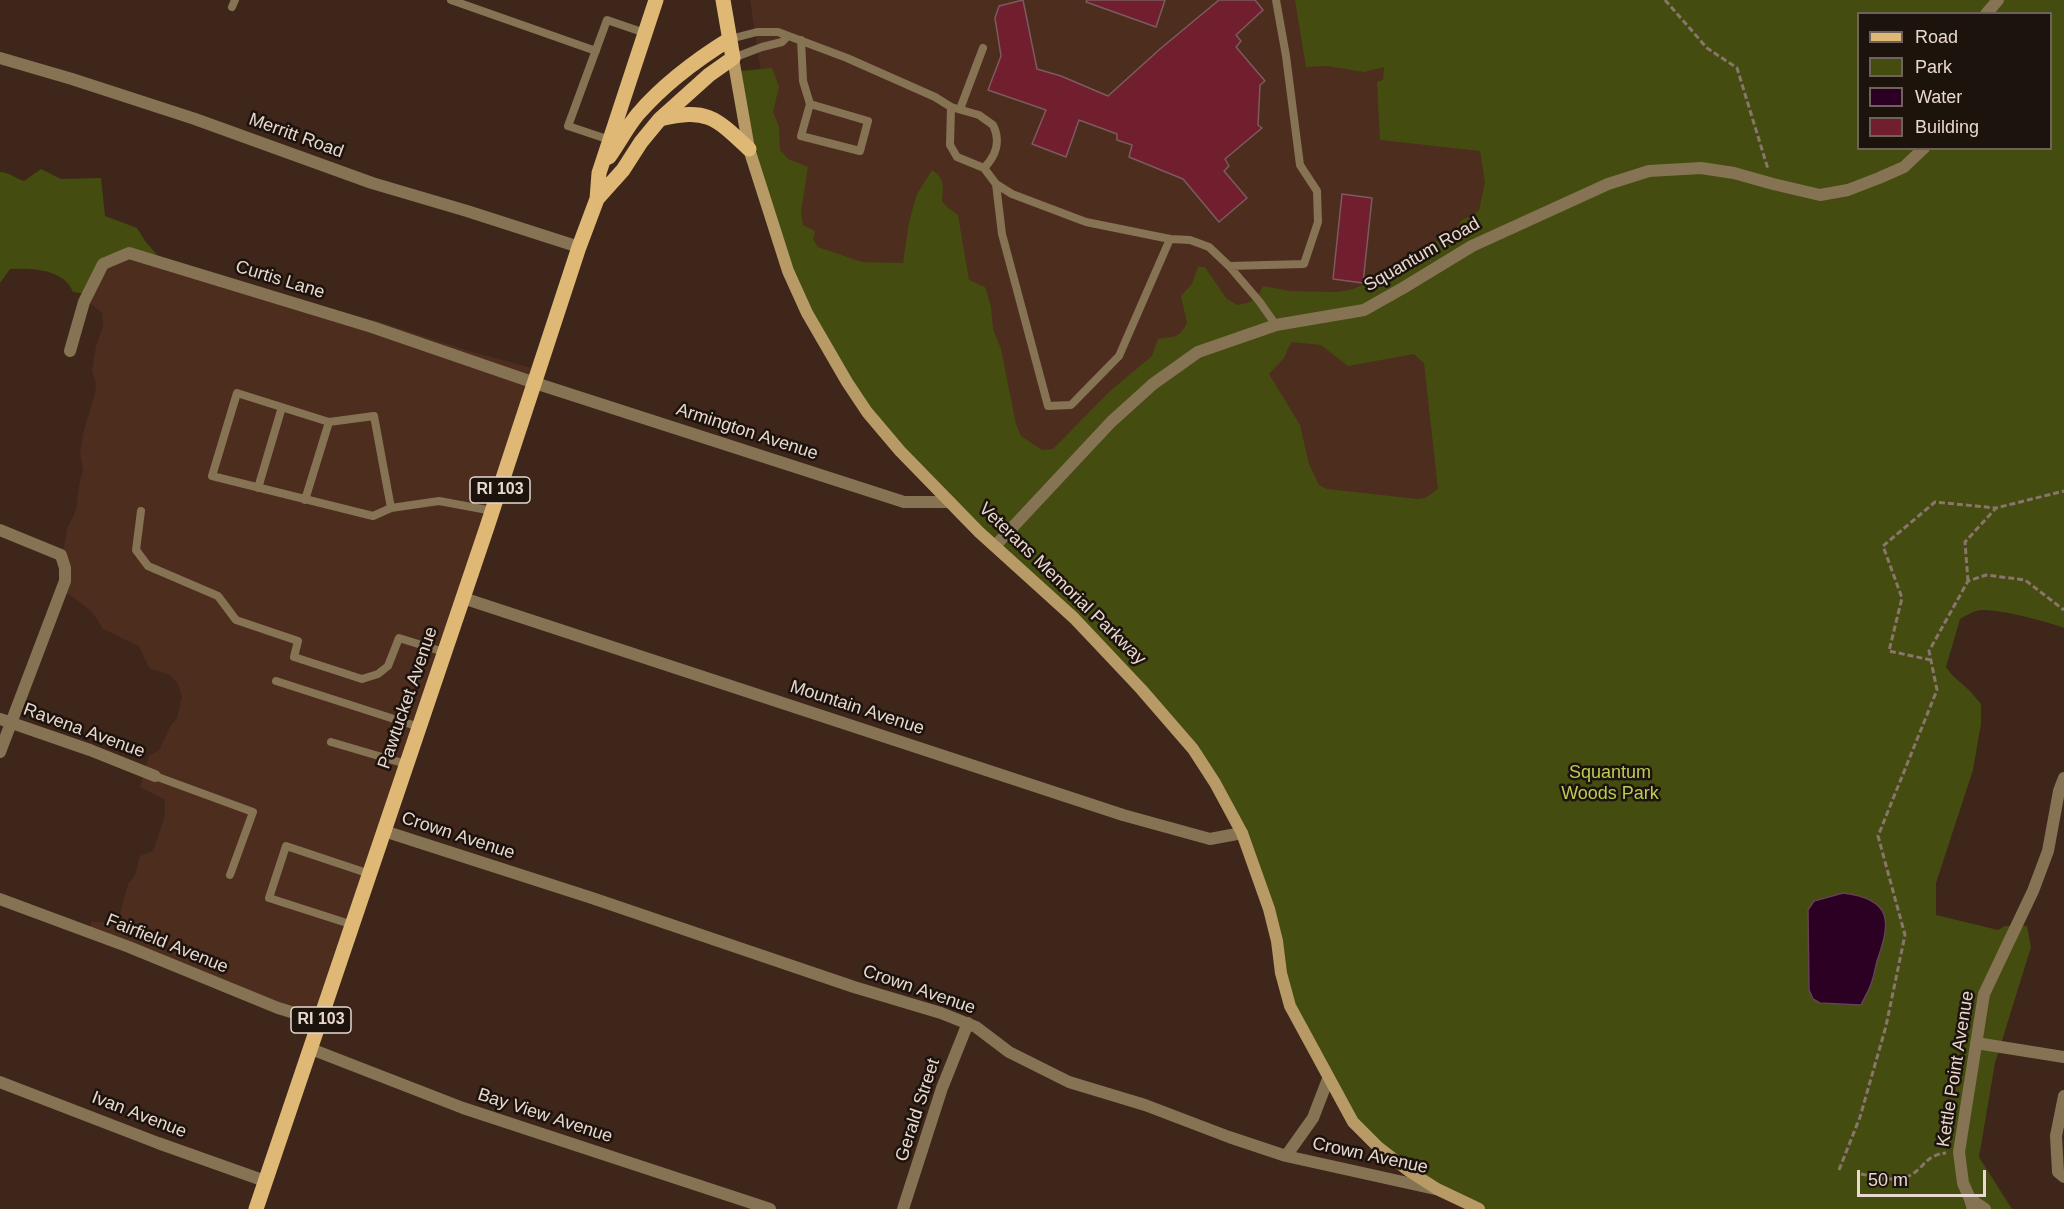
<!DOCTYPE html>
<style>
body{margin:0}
#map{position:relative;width:2064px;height:1209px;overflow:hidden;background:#3e261a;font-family:Arial,sans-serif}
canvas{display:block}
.legend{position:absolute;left:1857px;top:12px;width:195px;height:138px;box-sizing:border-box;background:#1d130d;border:2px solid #6e625b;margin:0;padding:8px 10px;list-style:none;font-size:18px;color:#e8d8d0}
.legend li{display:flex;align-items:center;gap:12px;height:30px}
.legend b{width:30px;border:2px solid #6e625b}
.scale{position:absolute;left:1857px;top:1170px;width:129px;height:27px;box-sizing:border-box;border:3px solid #e8d8d0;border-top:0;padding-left:8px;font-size:18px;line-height:21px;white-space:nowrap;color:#e8d8d0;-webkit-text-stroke:4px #1d130d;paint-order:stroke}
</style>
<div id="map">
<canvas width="2064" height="1209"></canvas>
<ul class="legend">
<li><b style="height:8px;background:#deb874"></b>Road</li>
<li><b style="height:16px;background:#454c10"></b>Park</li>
<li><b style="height:16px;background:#2b0022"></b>Water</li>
<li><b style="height:16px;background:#711f2f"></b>Building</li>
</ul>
<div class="scale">50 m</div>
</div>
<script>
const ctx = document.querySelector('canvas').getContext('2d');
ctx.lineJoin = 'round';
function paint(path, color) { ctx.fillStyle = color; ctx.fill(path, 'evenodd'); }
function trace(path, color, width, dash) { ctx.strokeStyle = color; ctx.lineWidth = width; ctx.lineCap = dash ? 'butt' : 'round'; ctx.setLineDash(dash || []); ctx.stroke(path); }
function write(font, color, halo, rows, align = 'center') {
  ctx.font = font + ' Arial,sans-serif'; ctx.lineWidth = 5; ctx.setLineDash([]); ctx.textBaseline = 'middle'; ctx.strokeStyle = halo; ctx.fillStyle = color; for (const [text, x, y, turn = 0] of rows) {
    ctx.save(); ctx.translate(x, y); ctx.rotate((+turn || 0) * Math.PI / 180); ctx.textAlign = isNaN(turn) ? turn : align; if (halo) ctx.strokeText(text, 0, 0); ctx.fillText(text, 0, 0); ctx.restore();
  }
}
paint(new Path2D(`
 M 750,0 L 1558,0 L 1493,452 L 1379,529 L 1220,525 L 874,392 L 776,171 Z
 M 114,254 L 288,306 L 377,321 L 469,351 L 540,370 L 320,1022 L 90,934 L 91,922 L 110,922 L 120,913 L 128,884 L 135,875 L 140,856 L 153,851 L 165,816 L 165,800 L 140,787 L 149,756 L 159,750 L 170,727 L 177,718 L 182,696 L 177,682 L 169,675 L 149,668 L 139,646 L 103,629 L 92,612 L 73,597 L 64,593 L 62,559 L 67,529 L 76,510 L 80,480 L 83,471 L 80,453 L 83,434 L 95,393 L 96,383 L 92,371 L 96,346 L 103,326 L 102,313 L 89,302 Z`), '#4c2d1e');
paint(new Path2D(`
 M 1295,0 L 2064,0 L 2064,628 C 2047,621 1999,609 1981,610 C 1973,611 1967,615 1960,619 L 1946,667 L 1952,675 L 1970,691 L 1981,704 L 1981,724 L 1973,770 L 1936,883 L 1936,915 L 1998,930 L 2005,926 L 2027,926 L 2031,947 L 1995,1063 L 1979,1157 L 2012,1209 L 1470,1209 L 1374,1144 L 1312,1056 L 1243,839 L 1189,744 L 881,431 L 808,316 L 759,179 L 741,71 L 772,68 L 779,87 L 773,112 L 779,127 L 780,150 L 788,159 L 808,167 L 801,212 L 803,225 L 815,231 L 813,239 L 818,247 L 862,262 L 903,263 L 909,222 L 917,194 L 932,170 C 945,178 943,187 942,201 L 947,207 L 958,215 L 969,280 L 985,287 L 991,307 L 993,329 L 1001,349 L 1016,424 L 1021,436 L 1042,450 L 1053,449 L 1110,391 L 1152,356 L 1158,339 C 1174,336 1179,339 1187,323 L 1181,296 L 1192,284 L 1198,267 L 1205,267 L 1226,298 L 1237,305 C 1251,303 1257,300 1263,286 L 1290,291 L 1337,292 L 1353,289 L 1377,278 L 1455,230 L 1462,220 L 1473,215 L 1479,210 L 1485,182 L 1480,151 L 1380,140 L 1377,82 L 1383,80 L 1384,67 L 1364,72 L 1327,66 L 1306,67 ZM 1858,14 L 2050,14 L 2050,148 L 1858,148 ZM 1292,342 L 1321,345 L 1348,366 L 1414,354 L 1424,363 L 1438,489 L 1425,498 L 1418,499 L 1327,489 L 1319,485 L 1309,464 L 1300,425 L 1269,374 L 1284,358 L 1288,348 Z
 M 41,169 L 61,179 L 101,178 L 105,216 L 137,228 L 145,241 L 158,256 L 120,251 L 87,294 L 73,292 C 64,269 32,268 10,269 L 0,283 L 0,172 C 9,172 16,179 24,181 Z`), '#454c10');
const water = new Path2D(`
 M 1843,893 C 1893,899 1891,922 1877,961 C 1875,969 1874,977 1871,984 C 1869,991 1864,998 1861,1005 L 1820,1003 L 1813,999 L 1809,990 L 1808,910 L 1814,901 Z`);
paint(water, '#2b0022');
trace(water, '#644156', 1.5);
const building = new Path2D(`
 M 1023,0 L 1037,69 L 1061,76 L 1108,96 L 1160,49 L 1219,0 L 1255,0 L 1263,10 L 1236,35 L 1241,41 L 1236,47 L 1265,81 L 1260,85 L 1258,125 L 1262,128 L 1225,159 L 1229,166 L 1224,171 L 1247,198 L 1219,222 L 1183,179 L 1129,157 L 1132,145 L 1117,140 L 1117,134 L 1079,120 L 1066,157 L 1032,144 L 1046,110 L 988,90 L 1001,56 L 995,18 L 999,6 Z
 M 1087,0 L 1165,0 L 1156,27 L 1086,2 Z
 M 1342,194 L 1372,198 L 1363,283 L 1333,279 Z`);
paint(building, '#711f2f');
trace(building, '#7b5b5e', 1.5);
trace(new Path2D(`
 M 1665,0 L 1707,48 L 1737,68 L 1768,169
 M 1968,581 L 1965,542 L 1996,508 L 2064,491
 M 1931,660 L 1889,651 L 1902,598 L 1883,546 L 1935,502 L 1996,508
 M 1839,1170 L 1860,1117 L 1886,1026 L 1905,935 L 1878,836 L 1937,690 L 1929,651 L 1968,581 L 1986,575 L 2025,580 L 2064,610
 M 1861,1174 C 1877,1177 1899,1184 1914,1173 C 1927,1163 1928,1155 1946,1153`), '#89756b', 3, [6, 3]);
trace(new Path2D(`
 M 451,0 L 596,51
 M 232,7 L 235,0
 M 730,39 L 757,32 L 778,32 L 847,58 L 935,97 L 951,107 L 979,115 L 993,125 C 1001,141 996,156 984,168
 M 801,40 L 803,81 L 810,104 L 868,121 L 860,151 L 801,136 L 810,104
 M 733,58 L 762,47 L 782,42 L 788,36
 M 951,107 L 950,145 L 957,157 L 984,168 L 996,184 L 1012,194 L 1086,222 L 1170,239 L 1190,240 L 1209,247 L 1229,266 L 1259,301 L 1276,325
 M 960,109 L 983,48
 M 610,140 L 568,126 L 607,20 L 645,33
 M 996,184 L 1002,234 L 1048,406 L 1071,405 L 1119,356 L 1170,239
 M 1229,266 L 1304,264 L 1318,222 L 1317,191 L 1300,165 L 1286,56 L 1276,0
 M 258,488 L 282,407
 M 305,500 L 329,422
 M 391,508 L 374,416 L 329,422 L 237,393 L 212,476 L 373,516 L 391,508 L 439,501 L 493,511
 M 141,511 L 136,550 L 148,566 L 218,596 L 236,620 L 298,641 L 294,657 L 362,679 L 378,674 L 388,666 L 399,638 L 444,652
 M 276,681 L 419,727
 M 331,742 L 406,764
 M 155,776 L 253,812 L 230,875
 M 353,925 L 269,898 L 286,846 L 370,874`), '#857353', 8);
trace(new Path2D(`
 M 1986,14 L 1998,0
 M 0,58 L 72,79 L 195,119 L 372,183 L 467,211 L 579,247
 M 70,351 L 84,302 L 103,264 L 129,253 L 372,327 L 535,383 L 904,502 L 950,502
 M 0,530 L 61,555 L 65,568 L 65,581 L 0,752
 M 995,546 L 1111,422 L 1153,384 L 1198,352 L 1276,325 L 1364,310 L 1403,288 L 1472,246 L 1608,184 L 1649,171 L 1701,168 L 1734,173 L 1773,184 L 1820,195 L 1848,190 L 1879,178 L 1904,167 L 1924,148
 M 463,598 L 1123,815 L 1210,839 L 1242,833
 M 0,719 L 90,750 L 155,776
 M 384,831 L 592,898 L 854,987 L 941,1013 L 976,1027 L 1009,1052 L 1069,1082 L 1145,1105 L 1229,1137 L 1286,1156 L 1435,1189
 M 0,899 L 129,947 L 278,1008 L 321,1021
 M 1976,1043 L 2064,1057
 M 311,1049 L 463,1108 L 770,1209
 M 0,1082 L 158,1143 L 265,1181
 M 2064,1096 L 2056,1136 L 2058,1172 L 2064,1177
 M 1286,1156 L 1313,1118 L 1328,1079
 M 1970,1199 L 1963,1183 L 1959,1152 L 1984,994 L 2033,891 L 2048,851 L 2059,791 L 2064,778
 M 903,1209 L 942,1088 L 968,1023
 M 1973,1209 L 1970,1199 L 1985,1209`), '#857353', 12);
trace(new Path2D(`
 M 733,58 L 749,149 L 788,271 L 807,313 L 847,382 L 867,412 L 900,451 L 979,532 L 1074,618 L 1141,689 L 1193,749 L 1215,783 L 1242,833 L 1269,909 L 1277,941 L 1281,973 L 1290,1006 L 1353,1122 L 1378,1147 L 1409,1171 L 1437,1189 L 1479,1209`), '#b79a66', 12);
trace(new Path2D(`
 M 660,119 C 707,108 715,117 749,149
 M 609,157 C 619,143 627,127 638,114 C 664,84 696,60 730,39
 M 597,199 L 623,170 L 641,142 L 660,119 L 709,75 L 733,58 L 723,0
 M 256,1209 L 487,527 L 579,247 L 597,199 L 599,173 L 656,0`), '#deb874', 15);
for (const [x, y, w] of [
 [500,490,60],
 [321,1020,60]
]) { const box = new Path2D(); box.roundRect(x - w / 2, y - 13, w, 26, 4.5); ctx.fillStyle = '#1d130d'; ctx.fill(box); trace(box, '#e8d8d0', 1.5); }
write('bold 16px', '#e8d8d0', null, [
 ["RI 103",500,490],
 ["RI 103",321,1020]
]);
write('18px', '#e8d8d0', '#1d130d', [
 ["Merritt Road",296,136,20],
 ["Squantum Road",1422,255,-30],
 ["Curtis Lane",280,280,17],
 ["Armington Avenue",747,432,18],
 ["Veterans Memorial Parkway",1062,584,44],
 ["Pawtucket Avenue",408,698,-71],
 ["Mountain Avenue",857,708,18],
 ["Ravena Avenue",84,731,20],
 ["Crown Avenue",458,836,18],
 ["Fairfield Avenue",167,944,22],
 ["Crown Avenue",919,990,19],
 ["Kettle Point Avenue",1956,1069,-81],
 ["Gerald Street",918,1110,-72],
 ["Ivan Avenue",139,1115,21],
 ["Bay View Avenue",545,1116,18],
 ["Crown Avenue",1370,1156,12]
]);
write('18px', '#bccc54', '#1d130d', [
 ["Squantum",1610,773],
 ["Woods Park",1610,794]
]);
</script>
